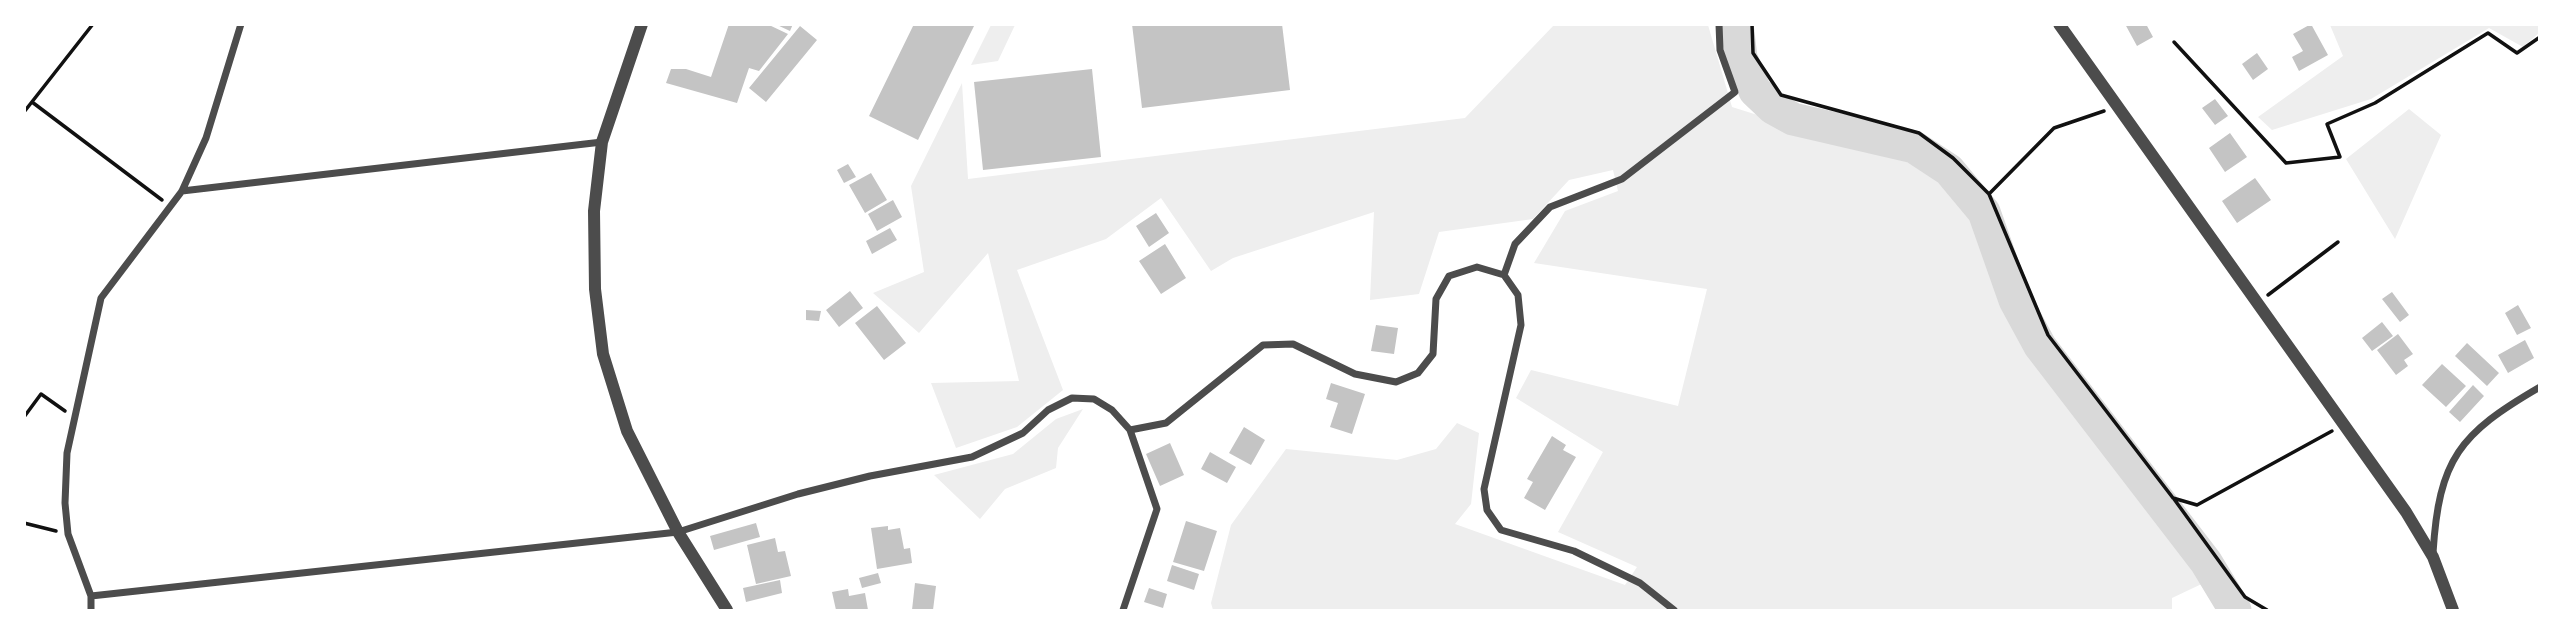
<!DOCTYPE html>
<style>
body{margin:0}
#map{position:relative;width:2564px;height:635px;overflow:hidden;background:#fff;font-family:"Libre Baskerville",serif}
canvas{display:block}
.frame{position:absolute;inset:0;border:26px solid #fff;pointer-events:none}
</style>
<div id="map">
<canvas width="2564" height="635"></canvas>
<div class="frame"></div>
</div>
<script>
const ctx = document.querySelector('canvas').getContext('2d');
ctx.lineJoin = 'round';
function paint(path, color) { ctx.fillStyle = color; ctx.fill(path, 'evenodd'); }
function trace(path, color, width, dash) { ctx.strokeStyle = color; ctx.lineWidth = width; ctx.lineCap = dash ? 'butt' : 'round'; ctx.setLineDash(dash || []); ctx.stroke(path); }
paint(new Path2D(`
 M 991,25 L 1015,25 L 998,61 L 971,65 Z
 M 1554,25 L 1708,25 L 1732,107 L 1920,166 L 1971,212 L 2010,304 L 2040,353 L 2210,580 L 2172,598 L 2172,610 L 1213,610 L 1211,603 L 1231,525 L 1286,449 L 1397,460 L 1436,449 L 1457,423 L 1479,433 L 1471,504 L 1455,524 L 1625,585 L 1637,567 L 1558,532 L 1603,452 L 1516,398 L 1531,370 L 1678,406 L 1707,289 L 1534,263 L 1565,211 L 1618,191 L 1613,170 L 1569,180 L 1533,219 L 1439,232 L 1419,294 L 1370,300 L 1374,212 L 1233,258 L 1211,271 L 1161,198 L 1106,239 L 1017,270 L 1063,390 L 1017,427 L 956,448 L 931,383 L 1019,381 L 988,253 L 919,333 L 873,293 L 924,272 L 911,186 L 962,83 L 968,179 L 1465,118 Z
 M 2330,25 L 2539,25 L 2539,33 L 2523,47 L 2489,28 L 2371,99 L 2272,130 L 2258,117 L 2343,56 Z
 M 2409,109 L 2441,135 L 2395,239 L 2346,159 Z
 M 1083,409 L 1058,448 L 1056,468 L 1005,489 L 980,519 L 934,475 L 1013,454 L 1056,419 Z`), '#eee');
trace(new Path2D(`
 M 1737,24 L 1741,58 L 1755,91 L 1773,108 L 1793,119 L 1914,147 L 1949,170 L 1984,212 L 2015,300 L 2040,346 L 2206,562 L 2235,610`), '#d9d9d9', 33);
paint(new Path2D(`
 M 729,24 L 767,24 L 788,34 L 759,71 L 749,68 L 737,103 L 666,83 L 671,69 L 686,69 L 711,77 Z
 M 775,24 L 793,24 L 790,31 Z
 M 914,24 L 975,24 L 918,140 L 869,116 Z
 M 1132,24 L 1282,24 L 1290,90 L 1142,108 Z
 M 2125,24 L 2146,24 L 2153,37 L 2137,46 Z
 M 2311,24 L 2328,55 L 2299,71 L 2292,57 L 2303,51 L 2293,34 Z
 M 800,26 L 817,40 L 766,102 L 749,88 Z
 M 2257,53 L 2268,69 L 2253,80 L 2242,64 Z
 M 1092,69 L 1101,157 L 983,170 L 974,82 Z
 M 2215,99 L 2228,116 L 2215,125 L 2202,108 Z
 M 2230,133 L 2247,157 L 2225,172 L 2209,148 Z
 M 848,164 L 856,177 L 844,183 L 837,170 Z
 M 871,173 L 887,200 L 865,213 L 849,185 Z
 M 2255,178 L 2271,200 L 2237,223 L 2222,201 Z
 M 893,200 L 902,217 L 877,231 L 868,214 Z
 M 1156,213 L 1169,233 L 1149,247 L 1136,226 Z
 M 890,228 L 897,240 L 872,254 L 866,241 Z
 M 1165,244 L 1186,278 L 1161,294 L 1139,261 Z
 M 850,291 L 863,308 L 839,327 L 826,310 Z
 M 2392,292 L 2409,315 L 2400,322 L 2382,299 Z
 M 2518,305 L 2531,328 L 2517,335 L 2505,313 Z
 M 877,306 L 906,343 L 884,360 L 855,323 Z
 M 806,310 L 821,311 L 819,321 L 806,320 Z
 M 2382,322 L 2393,336 L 2372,351 L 2362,338 Z
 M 1376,325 L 1398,328 L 1394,354 L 1371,351 Z
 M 2398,334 L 2413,354 L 2404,360 L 2408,366 L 2396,375 L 2377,350 Z
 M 2525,340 L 2534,358 L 2508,373 L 2498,355 Z
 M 2467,343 L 2499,373 L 2487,386 L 2455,356 Z
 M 2442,364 L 2466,386 L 2446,407 L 2422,385 Z
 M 1331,383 L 1365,394 L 1352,434 L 1330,427 L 1338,403 L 1326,399 Z
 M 2473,385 L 2484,396 L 2460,422 L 2449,412 Z
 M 1244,427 L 1265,440 L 1251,465 L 1229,453 Z
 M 1552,436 L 1566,445 L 1563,450 L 1576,457 L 1545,510 L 1524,498 L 1533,482 L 1527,479 Z
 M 1170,443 L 1184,475 L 1160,486 L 1146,454 Z
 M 1210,452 L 1236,467 L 1227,483 L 1201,469 Z
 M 1186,521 L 1217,531 L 1204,571 L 1173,562 Z
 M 756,523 L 760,537 L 714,550 L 710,536 Z
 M 888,526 L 888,530 L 900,528 L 904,549 L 910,548 L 912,563 L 877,569 L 871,528 Z
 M 775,538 L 778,552 L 785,551 L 791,576 L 756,584 L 747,545 Z
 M 1172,565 L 1199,574 L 1194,590 L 1167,581 Z
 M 878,573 L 881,583 L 862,588 L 859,578 Z
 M 780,580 L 782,593 L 746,602 L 743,588 Z
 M 915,583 L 936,586 L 933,610 L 912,610 Z
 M 1149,588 L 1167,594 L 1163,608 L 1144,602 Z
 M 848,589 L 849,596 L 865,593 L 868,610 L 836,610 L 832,592 Z`), '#c4c4c4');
trace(new Path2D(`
 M 1752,24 L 1753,53 L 1781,95 L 1919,133 L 1953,158 L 1989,194 L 2048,335 L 2173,498 L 2197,505 L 2332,431
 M 2174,42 L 2286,163 L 2340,157 L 2327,124 L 2375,103 L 2488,33 L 2517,53 L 2540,37
 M 32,102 L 162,200
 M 24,112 L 93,24
 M 1989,194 L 2054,128 L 2104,111
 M 2268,295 L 2338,242
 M 24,417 L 41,394 L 65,411
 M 2174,499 L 2245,597 L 2267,610
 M 24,523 L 56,531`), '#111', 3.5);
trace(new Path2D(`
 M 182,191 L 602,142
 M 1504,275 L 1515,244 L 1550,207 L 1622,179 L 1735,92 L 1720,50 L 1719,24
 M 1130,430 L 1166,423 L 1263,345 L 1293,344 L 1355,374 L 1396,382 L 1418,373 L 1433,354 L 1436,299 L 1449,276 L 1477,267 L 1504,275 L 1518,295 L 1521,325 L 1484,489 L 1487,510 L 1501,530 L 1574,551 L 1640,583 L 1674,610
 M 2433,553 C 2439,459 2459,434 2540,387
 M 91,596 L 678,532 L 798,494 L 870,476 L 972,457 L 1023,433 L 1048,410 L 1072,398 L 1094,399 L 1112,410 L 1130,430 L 1157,509 L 1123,610
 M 91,610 L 91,596 L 68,534 L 65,503 L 67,453 L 101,298 L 182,191 L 206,138 L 241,24`), '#4c4c4c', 7);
trace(new Path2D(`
 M 642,24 L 602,142 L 594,211 L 595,289 L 603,354 L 627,431 L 678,532 L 727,610
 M 2059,24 L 2406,512 L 2433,557 L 2453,610`), '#4c4c4c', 12);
</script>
